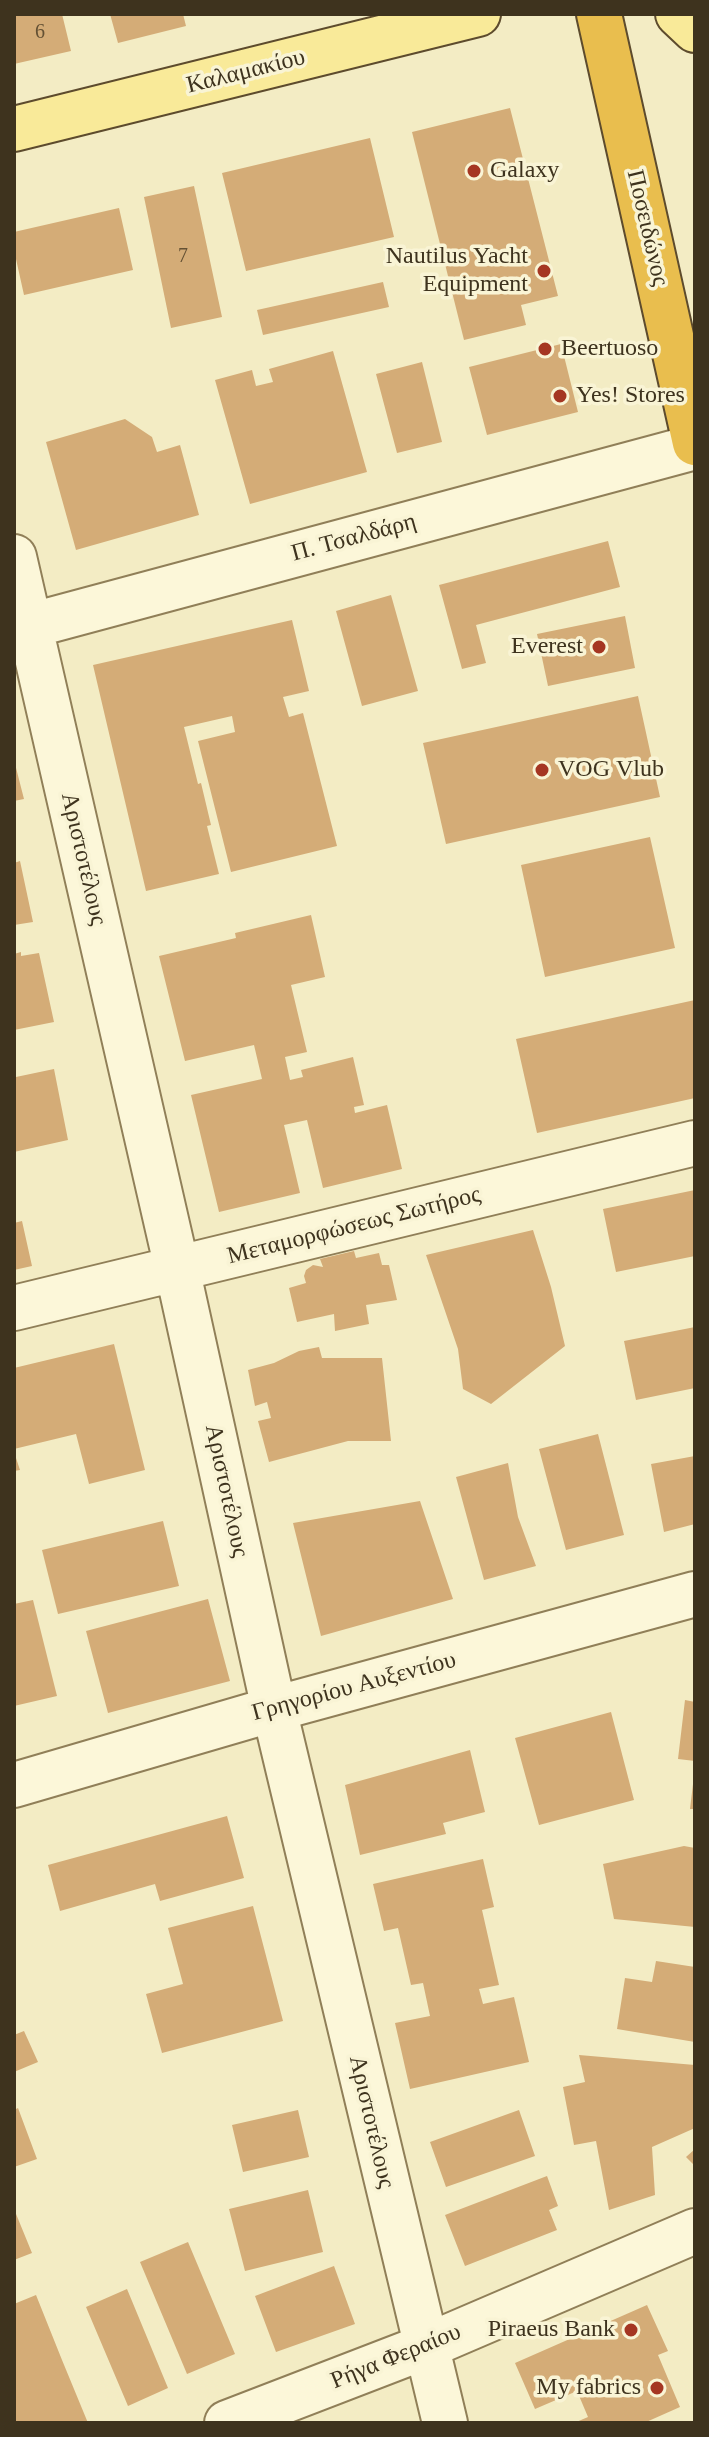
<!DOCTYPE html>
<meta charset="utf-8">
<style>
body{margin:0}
#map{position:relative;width:709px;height:2437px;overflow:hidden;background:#f3ecc4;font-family:Georgia,serif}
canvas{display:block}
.frame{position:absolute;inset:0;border:16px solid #3e331e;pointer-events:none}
</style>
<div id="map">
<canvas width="709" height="2437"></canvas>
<div class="frame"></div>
</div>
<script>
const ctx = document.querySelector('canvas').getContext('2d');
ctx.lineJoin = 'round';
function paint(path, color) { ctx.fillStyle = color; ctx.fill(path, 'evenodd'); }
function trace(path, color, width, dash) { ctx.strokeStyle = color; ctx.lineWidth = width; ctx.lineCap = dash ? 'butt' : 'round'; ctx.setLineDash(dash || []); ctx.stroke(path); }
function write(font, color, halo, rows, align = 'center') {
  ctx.font = font + ' Georgia,serif'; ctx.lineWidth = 7; ctx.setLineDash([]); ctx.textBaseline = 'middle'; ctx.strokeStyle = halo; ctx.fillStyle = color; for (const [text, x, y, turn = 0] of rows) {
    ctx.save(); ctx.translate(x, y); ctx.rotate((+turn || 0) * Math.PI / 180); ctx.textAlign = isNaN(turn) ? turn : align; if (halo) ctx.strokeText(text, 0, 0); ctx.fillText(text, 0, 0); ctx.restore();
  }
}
paint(new Path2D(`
 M 14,14 L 62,14 L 71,51 L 14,64 Z
 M 110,14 L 183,14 L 186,26 L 118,43 Z
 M 510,108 L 558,296 L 521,305 L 526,325 L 464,340 L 412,132 Z
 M 370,138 L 394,237 L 246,271 L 222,173 Z
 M 194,186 L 222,317 L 171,328 L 144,197 Z
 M 119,208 L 133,270 L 24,295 L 14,250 L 14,232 Z
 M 383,282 L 389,307 L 263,335 L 257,310 Z
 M 561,344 L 578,412 L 487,435 L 469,367 Z
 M 333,351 L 367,472 L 250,504 L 215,380 L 252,370 L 256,386 L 273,382 L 269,369 Z
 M 422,362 L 442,442 L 397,453 L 376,374 Z
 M 125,419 L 152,437 L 157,452 L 180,445 L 199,515 L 76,550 L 46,442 Z
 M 608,541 L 620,587 L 476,625 L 486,663 L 462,669 L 439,585 Z
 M 391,595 L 418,691 L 362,706 L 336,611 Z
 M 625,616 L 635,668 L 548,686 L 537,634 Z
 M 292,620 L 309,691 L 283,697 L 289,717 L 303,713 L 337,846 L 231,872 L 198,741 L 235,732 L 232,716 L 184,727 L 198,784 L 201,783 L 211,825 L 207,826 L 219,874 L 146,891 L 93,665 Z
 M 638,696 L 660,797 L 446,844 L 423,743 Z
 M 14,760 L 24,799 L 14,801 Z
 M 650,837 L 675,948 L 545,977 L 521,865 Z
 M 20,861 L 33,922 L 14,925 L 14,863 Z
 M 311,915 L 325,977 L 291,985 L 307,1052 L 285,1057 L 290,1080 L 303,1077 L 301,1070 L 353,1057 L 364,1105 L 354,1107 L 355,1113 L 387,1105 L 402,1169 L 323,1188 L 307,1120 L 284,1125 L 300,1193 L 219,1212 L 191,1095 L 262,1079 L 254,1045 L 185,1061 L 159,956 L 236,938 L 235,933 Z
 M 21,952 L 21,956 L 39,953 L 54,1022 L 14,1030 L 14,954 Z
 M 695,1000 L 695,1098 L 537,1133 L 516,1039 Z
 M 54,1069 L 68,1140 L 14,1152 L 16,1077 Z
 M 695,1190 L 695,1256 L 616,1272 L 603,1209 Z
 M 22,1221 L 32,1266 L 14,1270 L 14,1223 Z
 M 533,1230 L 551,1287 L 565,1346 L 491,1404 L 463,1389 L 458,1349 L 426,1255 Z
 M 354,1251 L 356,1258 L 379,1253 L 382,1265 L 389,1265 L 397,1300 L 366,1305 L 369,1324 L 335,1331 L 334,1314 L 297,1322 L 289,1288 L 306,1283 L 304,1276 L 306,1270 L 313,1265 L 323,1267 L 320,1259 Z
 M 695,1327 L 695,1388 L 636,1400 L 624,1341 Z
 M 114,1344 L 145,1470 L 89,1484 L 76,1434 L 14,1449 L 14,1368 Z
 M 319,1347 L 322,1358 L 382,1358 L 391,1441 L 348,1441 L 269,1462 L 258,1421 L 271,1418 L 267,1402 L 255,1406 L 248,1370 L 274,1363 L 299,1351 Z
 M 598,1434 L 624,1535 L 566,1550 L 539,1449 Z
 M 14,1452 L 20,1470 L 14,1471 Z
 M 695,1456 L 695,1524 L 664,1532 L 651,1464 Z
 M 508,1463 L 518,1517 L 536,1566 L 484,1580 L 456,1477 Z
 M 420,1501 L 453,1599 L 321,1636 L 293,1523 Z
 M 163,1521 L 179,1586 L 58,1614 L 42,1550 Z
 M 208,1599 L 230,1681 L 108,1713 L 86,1631 Z
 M 33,1600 L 57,1696 L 14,1706 L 14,1604 Z
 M 685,1700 L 695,1702 L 695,1761 L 678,1759 Z
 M 611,1712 L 634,1800 L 539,1825 L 515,1738 Z
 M 470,1750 L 485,1812 L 443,1823 L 446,1834 L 360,1855 L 345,1785 Z
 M 693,1784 L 695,1784 L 695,1809 L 690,1809 Z
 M 227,1816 L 244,1878 L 160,1901 L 155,1884 L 60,1911 L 48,1865 Z
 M 684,1846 L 695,1848 L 695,1927 L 614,1919 L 603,1864 Z
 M 483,1859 L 494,1907 L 482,1910 L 499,1985 L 479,1989 L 483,2004 L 514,1997 L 529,2062 L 410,2089 L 395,2023 L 430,2016 L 423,1983 L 411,1985 L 398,1928 L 384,1931 L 373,1884 Z
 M 253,1906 L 283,2021 L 162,2053 L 146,1994 L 183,1984 L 168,1928 Z
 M 656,1961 L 695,1967 L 695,2042 L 617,2029 L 625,1978 L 652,1982 Z
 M 24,2031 L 38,2062 L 14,2072 L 14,2035 Z
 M 579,2055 L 695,2065 L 695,2128 L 652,2147 L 655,2195 L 609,2210 L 596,2141 L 574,2145 L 563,2087 L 585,2082 Z
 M 18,2108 L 37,2159 L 14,2167 L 14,2110 Z
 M 298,2110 L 309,2157 L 243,2172 L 232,2125 Z
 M 519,2110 L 535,2156 L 446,2187 L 430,2142 Z
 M 695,2149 L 695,2166 L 686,2157 Z
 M 547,2176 L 558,2206 L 549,2210 L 557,2230 L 465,2266 L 445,2215 Z
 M 308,2190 L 323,2252 L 245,2271 L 229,2209 Z
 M 14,2209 L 32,2253 L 14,2260 Z
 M 188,2242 L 235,2354 L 187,2374 L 140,2262 Z
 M 334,2266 L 355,2324 L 276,2352 L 255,2296 Z
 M 127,2289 L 168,2388 L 128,2406 L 86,2307 Z
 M 36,2295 L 62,2360 L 88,2423 L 14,2423 L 14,2304 Z
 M 647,2305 L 668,2351 L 658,2355 L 680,2407 L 644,2423 L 574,2423 L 588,2417 L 577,2391 L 535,2409 L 515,2363 Z`), '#d4ac77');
const minor = new Path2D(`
 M 14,557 L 177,1268 L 274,1709 L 445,2423
 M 14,630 L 695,447
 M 14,1308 L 695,1143
 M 14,1785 L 274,1709 L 695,1594
 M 227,2423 L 427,2346 L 695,2231`);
const major = new Path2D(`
 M 678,14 L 695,30
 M 14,129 L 478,14`);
const highway = new Path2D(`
 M 599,14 L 695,443`);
trace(minor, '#907f58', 48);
trace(major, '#5d4b2d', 48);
trace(highway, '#5d4b2d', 48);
trace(minor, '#fcf7d9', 44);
trace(major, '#f9ea99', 44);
trace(highway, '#e9be4e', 44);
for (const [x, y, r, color] of [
 [474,171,8,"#a53622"],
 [544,271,8,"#a53622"],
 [545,349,8,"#a53622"],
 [560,396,8,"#a53622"],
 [599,647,8,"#a53622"],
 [542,770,8,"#a53622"],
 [631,2330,8,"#a53622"],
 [657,2388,8,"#a53622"]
]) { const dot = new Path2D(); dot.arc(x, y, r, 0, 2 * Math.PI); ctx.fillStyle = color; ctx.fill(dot); trace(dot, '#f9f4d5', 3); }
write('20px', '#645134', null, [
 ["6",40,33],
 ["7",183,257]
]);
write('24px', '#3e331e', '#f9f4d5', [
 ["Καλαμακίου",246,72,-14],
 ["Ποσειδώνος",647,228,77],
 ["Π. Τσαλδάρη",354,538,-15],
 ["Αριστοτέλους",83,859,77],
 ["Μεταμορφώσεως Σωτήρος",354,1226,-14],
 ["Αριστοτέλους",226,1491,78],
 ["Γρηγορίου Αυξεντίου",354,1687,-15],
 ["Αριστοτέλους",371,2122,77],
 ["Ρήγα Φεραίου",396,2357,-22]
]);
write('24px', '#3e331e', '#f9f4d5', [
 ["Galaxy",490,171],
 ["Nautilus Yacht",528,257,"right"],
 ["Equipment",528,285,"right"],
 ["Beertuoso",561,349],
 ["Yes! Stores",576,396],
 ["Everest",583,647,"right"],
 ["VOG Vlub",558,770],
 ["Piraeus Bank",615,2330,"right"],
 ["My fabrics",641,2388,"right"]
], 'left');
</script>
